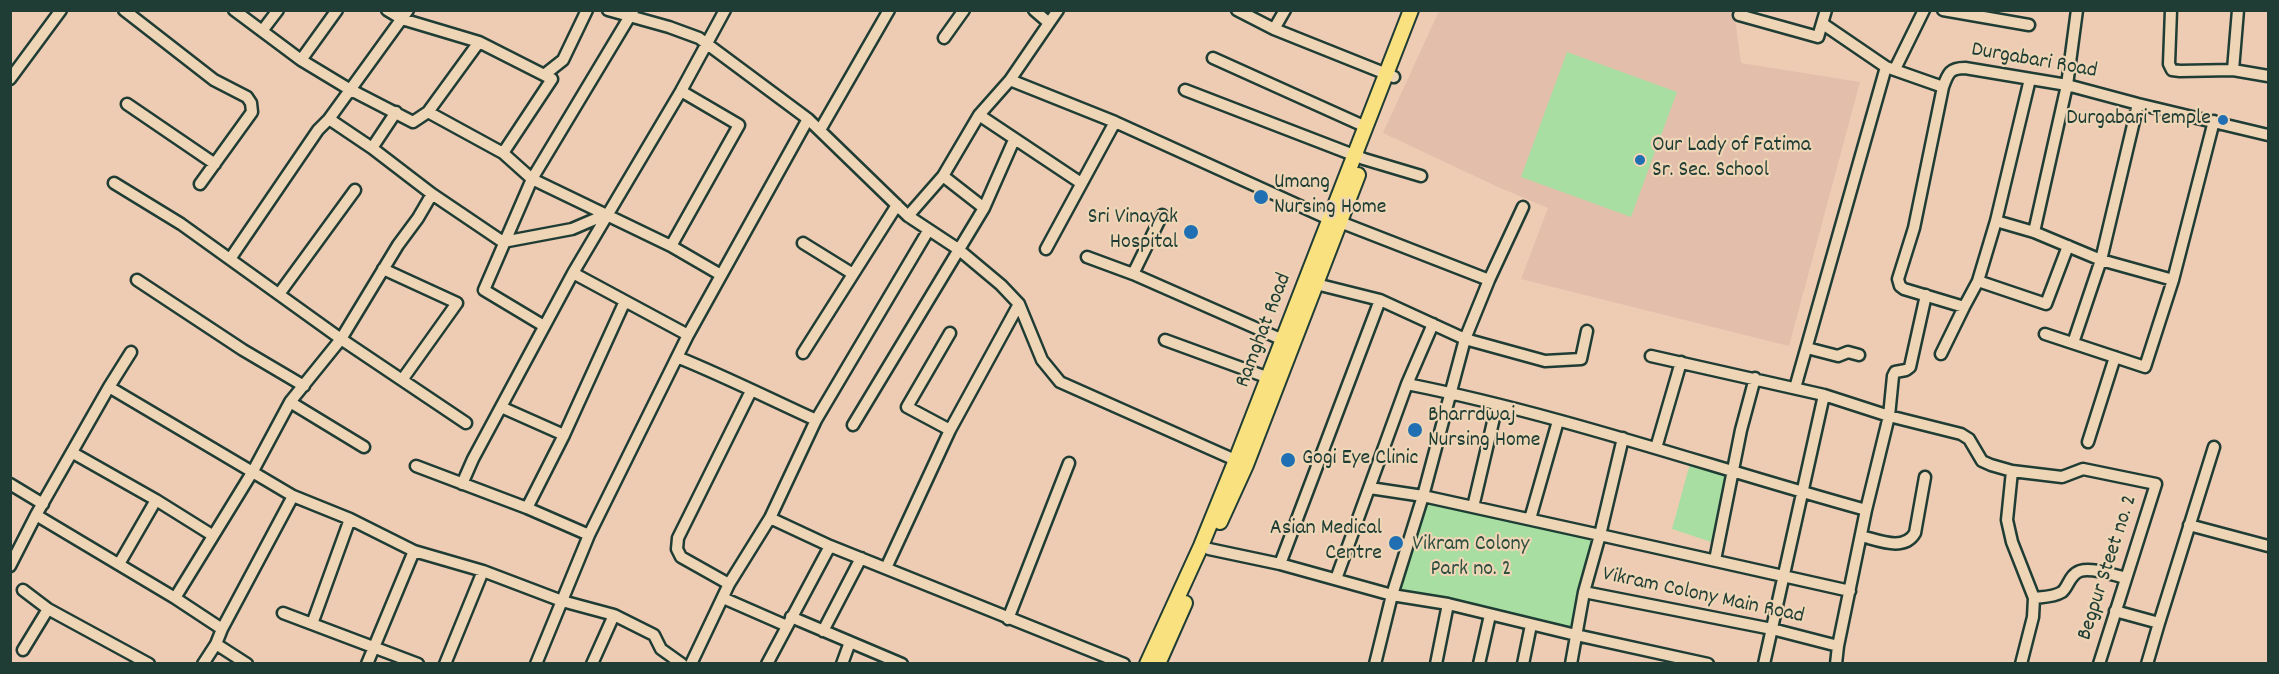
<!DOCTYPE html>
<style>
body{margin:0}
#map{position:relative;width:2279px;height:674px;overflow:hidden;background:#eeccb4;font-family:Dekko,sans-serif}
canvas{display:block}
.frame{position:absolute;inset:0;border:12px solid #1f3d34;pointer-events:none}
</style>
<div id="map">
<canvas width="2279" height="674"></canvas>
<div class="frame"></div>
</div>
<script>
const ctx = document.querySelector('canvas').getContext('2d');
ctx.lineJoin = 'round';
function paint(path, color) { ctx.fillStyle = color; ctx.fill(path, 'evenodd'); }
function trace(path, color, width, dash) { ctx.strokeStyle = color; ctx.lineWidth = width; ctx.lineCap = dash ? 'butt' : 'round'; ctx.setLineDash(dash || []); ctx.stroke(path); }
function write(font, color, halo, rows, align = 'center') {
  ctx.font = font + ' Dekko,sans-serif'; ctx.lineWidth = 4.5; ctx.setLineDash([]); ctx.textBaseline = 'middle'; ctx.strokeStyle = halo; ctx.fillStyle = color; for (const [text, x, y, turn = 0] of rows) {
    ctx.save(); ctx.translate(x, y); ctx.rotate((+turn || 0) * Math.PI / 180); ctx.textAlign = isNaN(turn) ? turn : align; if (halo) ctx.strokeText(text, 0, 0); ctx.fillText(text, 0, 0); ctx.restore();
  }
}
paint(new Path2D(`
 M 1439,11 L 1734,11 L 1741,63 L 1860,82 L 1789,346 L 1521,279 L 1548,208 L 1498,187 L 1383,133 Z`), '#e3beab');
paint(new Path2D(`
 M 1567,52 L 1677,92 L 1631,217 L 1521,177 Z
 M 1691,460 L 1726,472 L 1711,542 L 1672,529 Z
 M 1423,496 L 1592,533 L 1586,584 L 1576,635 L 1396,595 Z`), '#a8dea1');
const minor = new Path2D(`
 M 124,10 L 214,80 L 247,97 L 251,103 L 252,112 L 200,184
 M 234,10 L 301,60 L 349,89 L 413,122 L 428,112 L 479,42
 M 387,10 L 402,19 L 479,42 L 552,79 L 503,153
 M 608,10 L 669,27 L 699,38 L 808,119 L 908,216 L 958,249 L 1001,285 L 1019,304 L 1042,360 L 1060,382 L 1242,463
 M 1034,10 L 1049,23 L 1058,10
 M 1237,10 L 1274,29 L 1394,77
 M 1943,10 L 2029,25
 M 2171,10 L 2169,64 L 2172,70 L 2180,71 L 2233,70 L 2268,76
 M 1739,15 L 1818,37 L 1826,10
 M 1823,24 L 1886,67 L 1943,87
 M 1274,29 L 1285,10
 M 262,31 L 278,10
 M 944,38 L 964,10
 M 1213,58 L 1366,127
 M 301,60 L 337,10
 M 1895,69 L 1924,10
 M 2233,70 L 2238,10
 M 544,75 L 563,60 L 587,10
 M 10,79 L 61,10
 M 1010,80 L 1049,23
 M 1185,90 L 1364,159 L 1421,176
 M 127,104 L 215,164
 M 2138,104 L 2101,260 L 2173,280
 M 428,112 L 503,153 L 532,179 L 671,246 L 721,275
 M 979,115 L 1081,183
 M 329,119 L 408,10
 M 820,130 L 889,10
 M 372,148 L 396,112
 M 943,176 L 984,208
 M 114,183 L 181,224 L 341,339 L 290,402 L 364,447
 M 432,194 L 418,218 L 398,245 L 341,339 L 466,423
 M 908,216 L 943,176 L 979,115 L 1010,80 L 1115,122 L 1331,220
 M 1996,221 L 2034,232 L 2101,260 L 2073,343
 M 1340,222 L 1489,280 L 1523,207
 M 2034,232 L 2067,85 L 2077,10
 M 803,243 L 853,274
 M 671,246 L 739,125 L 681,91
 M 2068,246 L 2046,304 L 1978,281 L 1964,307 L 1904,289 L 1900,286 L 1898,279 L 1914,228 L 1943,87 C 1948,73 1950,68 1965,68 L 2067,85 L 2138,104 L 2268,135
 M 1046,249 L 1115,122
 M 1087,257 L 1133,274 L 1283,340
 M 230,259 L 318,130 L 329,119 L 372,148 L 432,194 L 503,242 L 572,229 L 607,214
 M 383,269 L 457,303 L 402,380
 M 1133,274 L 1162,215
 M 137,280 L 243,350 L 304,386
 M 1978,281 L 1996,221 L 2030,79
 M 1316,284 L 1380,300 L 1465,339 L 1545,361 L 1581,359 L 1587,331
 M 279,294 L 355,190
 M 544,326 L 484,290 L 532,179 L 633,11
 M 2045,334 L 2145,367 L 2173,280 L 2214,121
 M 688,335 L 573,273 L 681,91 L 725,10
 M 1165,340 L 1269,378
 M 1807,348 L 1838,356 L 1848,352 L 1859,355
 M 803,353 L 897,205
 M 1941,354 L 1964,307
 M 1651,356 L 1824,395 L 1889,416 L 1961,434 L 1969,439 L 1982,461 L 1991,465 L 2012,471 L 2062,477 L 2083,469 L 2156,484 L 2099,664
 M 677,357 C 724,376 770,399 816,420
 M 1407,384 C 1563,415 1713,468 1866,510 L 1838,646
 M 109,387 L 131,352
 M 1795,388 L 1886,67
 M 751,391 L 678,538 L 677,549 L 681,557 L 729,584 L 770,518 L 816,420 L 928,231
 M 501,407 L 564,435
 M 853,425 L 984,208 L 1014,140
 M 950,430 L 907,407 L 950,333
 M 1623,438 L 1600,535 L 1850,591
 M 2088,442 L 2115,357
 M 1656,448 L 1681,362
 M 73,453 L 156,500 L 212,535
 M 416,466 L 527,508 L 589,535 L 688,335 L 808,119
 M 2012,471 L 2007,520 L 2012,542 L 2034,598 L 2033,617 L 2021,664
 M 10,484 L 43,504
 M 462,484 L 473,459 L 573,273
 M 1370,488 L 1423,496 L 1600,535 L 1584,592 L 1772,629 L 1838,646 L 1836,664
 M 1473,507 L 1497,405
 M 527,508 L 564,435 L 625,301
 M 1866,510 L 1889,416 L 1893,376 L 1895,372 L 1906,370 L 1910,367 L 1926,295
 M 36,515 L 175,598 L 222,629 L 216,644 L 247,664
 M 770,518 L 830,546 L 1124,664
 M 1530,519 L 1558,421
 M 2189,525 L 2268,546
 M 1861,536 C 1878,540 1904,552 1915,533 L 1925,477
 M 1209,549 L 1280,564 L 1392,595 L 1448,604 L 1576,635 L 1708,664
 M 1715,560 L 1741,430 L 1755,378
 M 119,564 L 156,500
 M 1280,564 L 1380,300
 M 10,566 L 36,515 L 109,387 L 293,496 L 350,519 L 414,551 L 483,571 L 562,601 L 614,615 L 654,635 L 661,649 L 682,664
 M 886,568 L 950,430 L 1019,304
 M 1336,579 L 1407,384 L 1433,324
 M 23,590 L 48,609 L 149,664
 M 175,598 L 253,471 L 290,402
 M 723,598 L 787,626
 M 2034,598 C 2043,597 2054,597 2062,592 C 2069,586 2069,575 2080,571 C 2092,567 2113,575 2126,578
 M 2115,611 L 2159,623 L 2214,447
 M 283,613 L 418,664
 M 791,617 L 902,664
 M 1008,619 L 1069,463
 M 312,624 L 350,519
 M 222,629 L 293,496
 M 823,631 L 861,558
 M 23,650 L 48,609
 M 203,664 L 216,644
 M 367,664 L 414,551
 M 445,664 L 483,571
 M 536,664 L 589,535
 M 592,664 L 614,615
 M 691,664 L 729,584
 M 767,664 L 830,546
 M 842,664 L 850,642
 M 1375,664 L 1392,595 L 1423,496 L 1465,339 L 1489,280
 M 1436,664 L 1448,604
 M 1479,664 L 1490,615
 M 1523,664 L 1531,625
 M 1571,664 L 1584,592
 M 1764,664 L 1824,395
 M 2147,664 L 2159,623`);
const major = new Path2D(`
 M 1220,522 L 1246,465 L 1358,175
 M 1147,664 L 1201,546 L 1236,460 L 1411,10
 M 1158,664 L 1185,603`);
trace(minor, '#1f3d34', 15);
trace(major, '#1f3d34', 18);
trace(minor, '#edd5b5', 10);
trace(major, '#fae180', 14);
for (const [x, y, r, color] of [
 [2223,120,6,"#1f6fb2"],
 [1640,160,6,"#1f6fb2"],
 [1261,197,8,"#1f6fb2"],
 [1191,232,8,"#1f6fb2"],
 [1415,430,8,"#1f6fb2"],
 [1288,460,8,"#1f6fb2"],
 [1396,543,8,"#1f6fb2"]
]) { const dot = new Path2D(); dot.arc(x, y, r, 0, 2 * Math.PI); ctx.fillStyle = color; ctx.fill(dot); trace(dot, '#edd5b5', 2); }
write('22px', '#1f3d34', '#edd5b5', [
 ["Durgabari Road",2034,62,10],
 ["Ramghat Road",1265,331,-69],
 ["Begpur Steet no. 2",2109,568,-72],
 ["Vikram Colony Main Road",1703,597,12]
]);
write('22px', '#1f3d34', '#edd5b5', [
 ["Durgabari Temple",2211,120,"right"],
 ["Our Lady of Fatima",1652,147],
 ["Sr. Sec. School",1652,172],
 ["Umang",1274,184],
 ["Nursing Home",1274,209],
 ["Sri Vinayak",1178,219,"right"],
 ["Hospital",1178,244,"right"],
 ["Bharrdwaj",1428,417],
 ["Nursing Home",1428,442],
 ["Gogi Eye Clinic",1302,460],
 ["Asian Medical",1382,530,"right"],
 ["Centre",1382,555,"right"]
], 'left');
write('22px', '#2d4d3f', '#edd5b5', [
 ["Vikram Colony",1471,546],
 ["Park no. 2",1471,571]
]);
</script>
